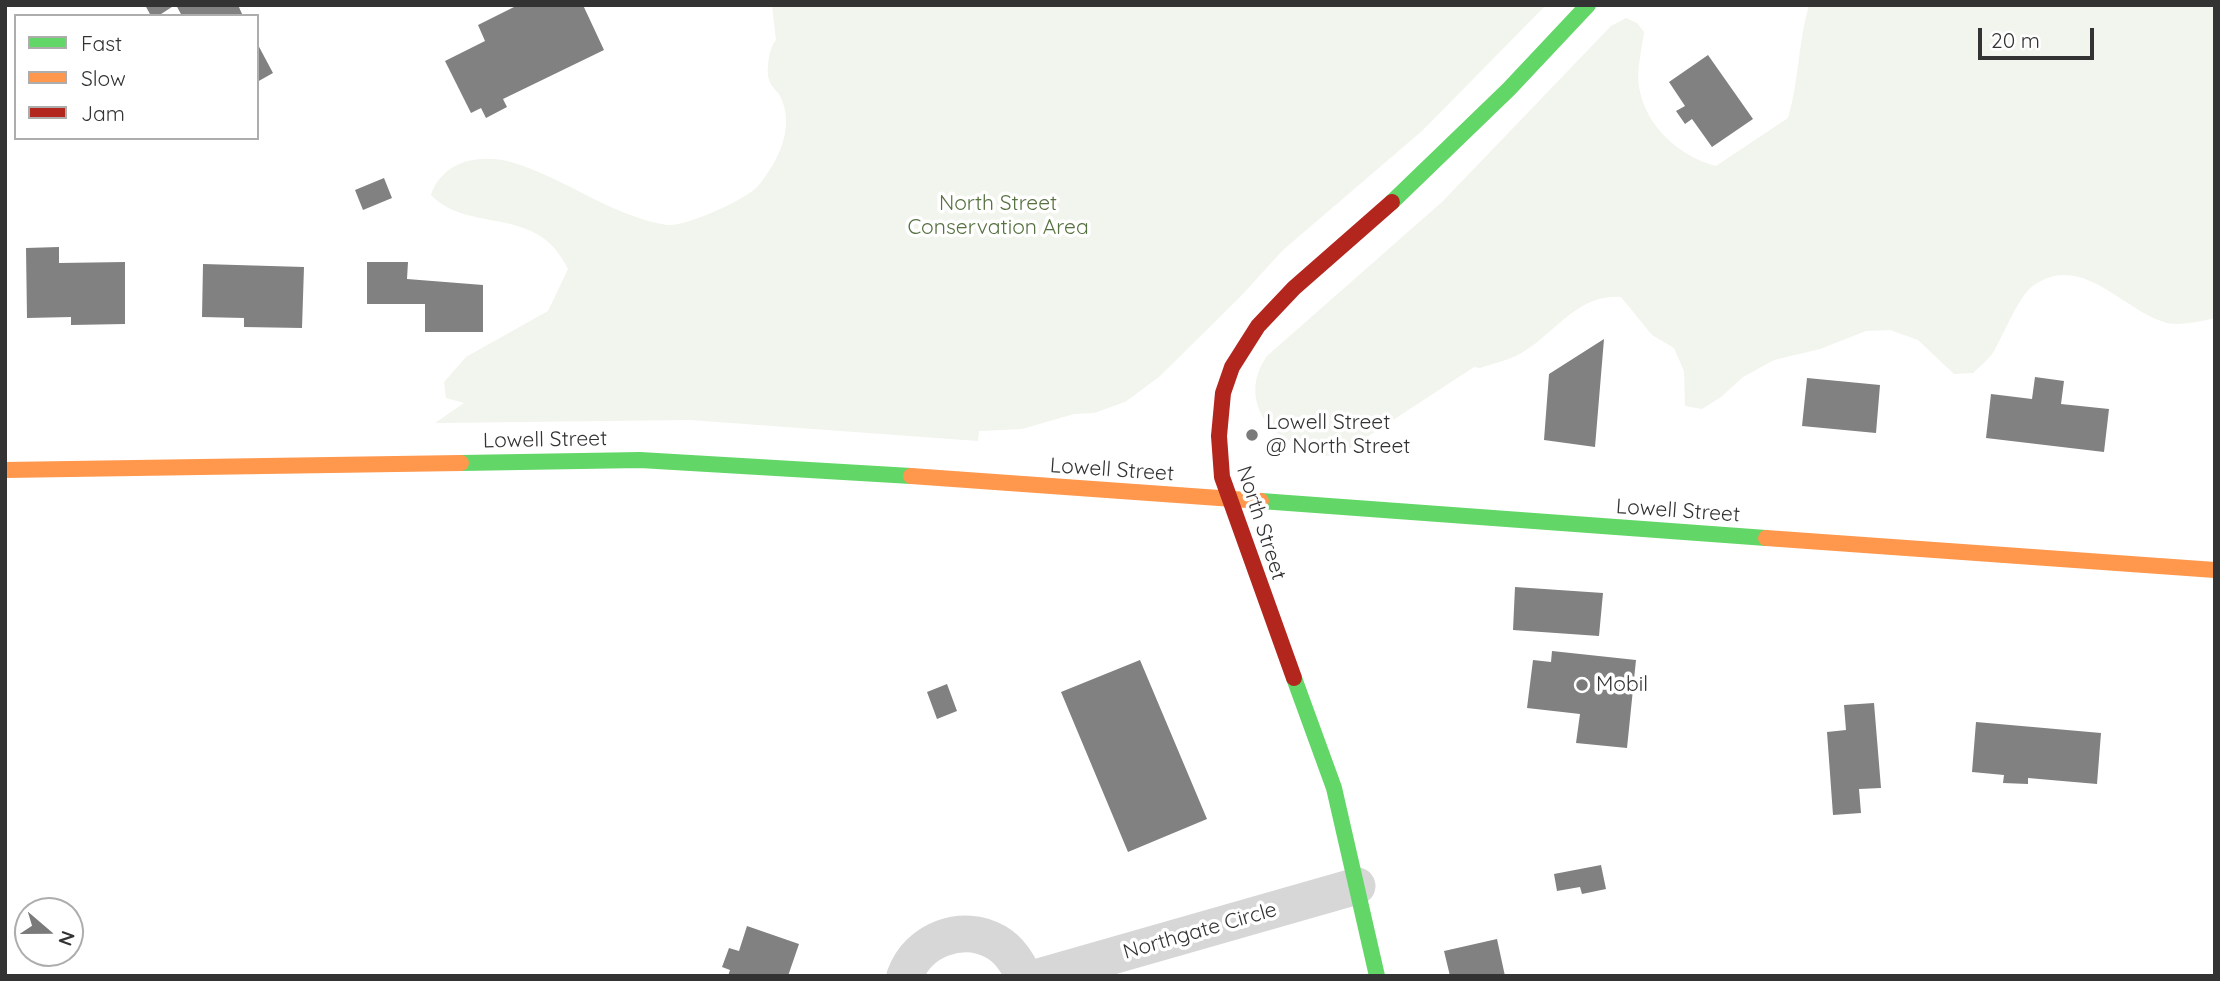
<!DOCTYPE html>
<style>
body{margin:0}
#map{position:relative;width:2220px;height:981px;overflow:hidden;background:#fff;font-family:Quicksand,sans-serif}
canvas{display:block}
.frame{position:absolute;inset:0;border:7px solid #333;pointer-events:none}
.legend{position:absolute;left:14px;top:14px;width:245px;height:126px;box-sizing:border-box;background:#fff;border:2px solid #adadad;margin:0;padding:9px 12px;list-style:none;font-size:21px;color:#333}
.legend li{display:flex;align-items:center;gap:14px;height:35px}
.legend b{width:35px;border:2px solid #adadad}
.north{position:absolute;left:14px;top:897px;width:70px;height:70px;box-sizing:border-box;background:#fff;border:2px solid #adadad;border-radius:50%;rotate:110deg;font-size:19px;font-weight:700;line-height:28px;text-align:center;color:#333}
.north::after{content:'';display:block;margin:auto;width:24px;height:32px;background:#7a7a7a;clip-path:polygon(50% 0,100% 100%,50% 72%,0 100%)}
.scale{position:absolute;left:1978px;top:28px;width:116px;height:32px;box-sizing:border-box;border:4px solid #333;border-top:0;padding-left:9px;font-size:21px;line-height:24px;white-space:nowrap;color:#333;-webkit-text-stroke:5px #fff;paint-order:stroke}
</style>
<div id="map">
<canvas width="2220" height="981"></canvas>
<div class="frame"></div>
<ul class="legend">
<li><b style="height:9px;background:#63d668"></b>Fast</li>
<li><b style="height:9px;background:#ff974d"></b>Slow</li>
<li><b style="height:9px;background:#b3261e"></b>Jam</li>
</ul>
<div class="north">N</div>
<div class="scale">20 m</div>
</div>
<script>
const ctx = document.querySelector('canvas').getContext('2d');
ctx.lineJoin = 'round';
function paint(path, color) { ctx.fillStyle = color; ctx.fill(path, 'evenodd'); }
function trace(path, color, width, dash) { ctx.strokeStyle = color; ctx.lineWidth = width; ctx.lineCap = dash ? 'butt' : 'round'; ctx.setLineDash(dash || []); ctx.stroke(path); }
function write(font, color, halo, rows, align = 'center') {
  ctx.font = font + ' Quicksand,sans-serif'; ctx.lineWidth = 7; ctx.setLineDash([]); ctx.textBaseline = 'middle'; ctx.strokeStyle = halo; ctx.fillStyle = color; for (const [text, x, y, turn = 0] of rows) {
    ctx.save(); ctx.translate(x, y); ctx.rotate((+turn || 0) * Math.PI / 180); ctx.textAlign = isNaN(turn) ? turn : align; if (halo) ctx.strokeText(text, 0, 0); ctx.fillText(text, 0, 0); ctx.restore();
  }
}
paint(new Path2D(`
 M 772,5 L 1546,5 L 1423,130 L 1283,250 L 1240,297 L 1159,377 L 1125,402 L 1094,413 L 1074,414 L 1022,429 L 979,431 L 978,441 L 690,420 L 435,423 L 464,403 L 446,398 L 444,382 L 466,357 L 548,311 L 568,269 C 537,203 470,235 431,195 C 443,160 481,153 514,163 C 567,179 611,216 667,225 C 685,227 746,200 758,186 C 778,162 795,128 781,98 C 779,92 771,87 769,80 C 766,69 769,48 776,40 Z
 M 1809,5 L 2215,5 L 2215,318 C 2202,321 2179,326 2167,323 C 2122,311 2084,252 2034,285 C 2017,297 2004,336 1992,354 C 1987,361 1979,367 1973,373 L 1954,374 L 1918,340 L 1890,330 L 1866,331 L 1820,349 L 1774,360 L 1743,377 L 1721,397 L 1702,409 L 1685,406 L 1684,371 L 1674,348 L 1652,335 L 1621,297 C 1576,293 1552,338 1516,356 C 1505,361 1491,364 1480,368 L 1474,367 L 1338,456 L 1305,455 L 1306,446 C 1263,437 1240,394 1267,356 L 1442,202 L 1611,26 L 1626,18 L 1637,23 L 1644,32 C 1642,49 1636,71 1639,87 C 1645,126 1680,157 1716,166 L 1788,118 C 1799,81 1798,43 1809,5 Z`), '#f1f5ed');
paint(new Path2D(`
 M 145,5 L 175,5 L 158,16 L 151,16 Z
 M 176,5 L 238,5 L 243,16 L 182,16 Z
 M 518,5 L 583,5 L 604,50 L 503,99 L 507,107 L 486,118 L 481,108 L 471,113 L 445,61 L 485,41 L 478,25 Z
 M 257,43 L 273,73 L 257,82 Z
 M 1708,55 L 1753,119 L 1712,147 L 1692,119 L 1685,124 L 1676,111 L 1685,106 L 1669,82 Z
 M 384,178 L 392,198 L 363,210 L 355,190 Z
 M 59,247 L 59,263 L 125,262 L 125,324 L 71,325 L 71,317 L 27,318 L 26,248 Z
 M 367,262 L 408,262 L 407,279 L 483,285 L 483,332 L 425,332 L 425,304 L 367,304 Z
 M 203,264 L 304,267 L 302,328 L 244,327 L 244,318 L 202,317 Z
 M 1604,339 L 1595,447 L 1544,440 L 1549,374 Z
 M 2035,377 L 2064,381 L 2061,404 L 2109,409 L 2104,452 L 1986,438 L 1991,394 L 2032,399 Z
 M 1807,378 L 1880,385 L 1876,433 L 1802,426 Z
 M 1515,587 L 1603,593 L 1599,636 L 1513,630 Z
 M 1552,651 L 1636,660 L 1627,748 L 1576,743 L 1580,714 L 1527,708 L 1533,660 L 1551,662 Z
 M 1140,660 L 1207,819 L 1128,852 L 1061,692 Z
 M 947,684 L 957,711 L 937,719 L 927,692 Z
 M 1874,703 L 1881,788 L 1859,789 L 1861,813 L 1833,815 L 1827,732 L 1846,730 L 1844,705 Z
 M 1976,722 L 2101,733 L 2097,784 L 2028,778 L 2028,784 L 2003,783 L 2004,775 L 1972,772 Z
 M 1601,865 L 1606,889 L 1582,894 L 1580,887 L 1557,891 L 1554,874 Z
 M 747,926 L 799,944 L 788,976 L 728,976 L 730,970 L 722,967 L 729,948 L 739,951 Z
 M 1497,939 L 1505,976 L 1450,976 L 1444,951 Z`), '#818181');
trace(new Path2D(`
 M 905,976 C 918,939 963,923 996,942 C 1010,950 1017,963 1024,976
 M 1042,976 L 1357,886`), '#d7d7d7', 37);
trace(new Path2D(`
 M 1392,202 L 1509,89 L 1588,5
 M 461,463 L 640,460 L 911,476
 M 1261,501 L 1766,538
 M 1294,678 L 1334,788 L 1377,976`), '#63d668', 16);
trace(new Path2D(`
 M 5,470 L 461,463
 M 911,476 L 1261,501
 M 1766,538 L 2215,570`), '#ff974d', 16);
trace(new Path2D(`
 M 1294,678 L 1222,477 L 1219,436 L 1223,393 L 1232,367 L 1258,326 L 1294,288 L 1392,202`), '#b3261e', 16);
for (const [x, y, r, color] of [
 [1252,435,7,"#7a7a7a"],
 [1582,685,7,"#7a7a7a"]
]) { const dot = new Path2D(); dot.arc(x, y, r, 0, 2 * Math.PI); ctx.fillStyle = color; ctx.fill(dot); trace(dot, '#fff', 2.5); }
write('21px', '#56703f', '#fff', [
 ["North Street",998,204],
 ["Conservation Area",998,228]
]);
write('21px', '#333', '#fff', [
 ["Lowell Street",1266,423],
 ["@ North Street",1266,447],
 ["Mobil",1596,685]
], 'left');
write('21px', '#333', '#fff', [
 ["Lowell Street",545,440,-1],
 ["Lowell Street",1112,470,4],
 ["Lowell Street",1678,511,4],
 ["North Street",1261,523,72],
 ["Northgate Circle",1200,931,-16]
]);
</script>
